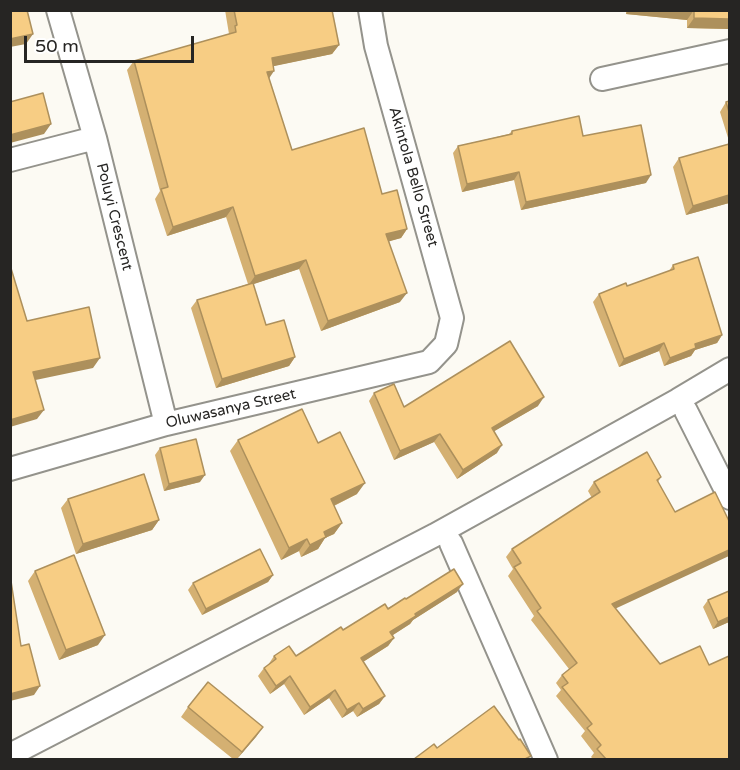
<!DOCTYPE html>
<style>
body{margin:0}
#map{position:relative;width:740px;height:770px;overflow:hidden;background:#fcfaf3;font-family:"Varela Round",sans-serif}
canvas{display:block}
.frame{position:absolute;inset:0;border:12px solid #262523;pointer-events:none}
.scale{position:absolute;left:24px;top:36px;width:170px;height:27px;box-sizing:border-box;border:3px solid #262523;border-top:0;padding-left:8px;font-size:18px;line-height:21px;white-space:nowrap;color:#262523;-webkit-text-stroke:4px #fff;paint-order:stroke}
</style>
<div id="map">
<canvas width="740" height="770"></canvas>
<div class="frame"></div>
<div class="scale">50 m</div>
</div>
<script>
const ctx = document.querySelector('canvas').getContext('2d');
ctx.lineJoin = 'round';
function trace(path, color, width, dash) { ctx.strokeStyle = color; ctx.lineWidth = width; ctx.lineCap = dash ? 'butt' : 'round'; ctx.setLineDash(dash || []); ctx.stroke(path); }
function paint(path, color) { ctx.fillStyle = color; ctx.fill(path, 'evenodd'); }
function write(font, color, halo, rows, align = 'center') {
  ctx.font = font + ' "Varela Round",sans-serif'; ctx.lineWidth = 4.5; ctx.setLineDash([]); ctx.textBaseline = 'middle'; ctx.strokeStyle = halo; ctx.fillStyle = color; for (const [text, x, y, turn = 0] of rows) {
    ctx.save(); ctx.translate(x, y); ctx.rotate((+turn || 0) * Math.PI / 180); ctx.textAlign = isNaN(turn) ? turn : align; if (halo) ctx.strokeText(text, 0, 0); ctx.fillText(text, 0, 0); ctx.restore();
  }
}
const minor = new Path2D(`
 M 58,10 L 95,138 L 166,424
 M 602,79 L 730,51
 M 10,160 L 95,138
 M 686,411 L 730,498
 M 10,469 L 166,424 L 429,362 L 446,344 L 452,318 L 376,46 L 370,10
 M 451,543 L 546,760
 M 10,755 L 435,535 L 678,400 L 730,369`);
trace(minor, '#94938c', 26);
trace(minor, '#fff', 22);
paint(new Path2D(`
 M 225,10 L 332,10 L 339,45 L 332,54 L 273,66 L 269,78 L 292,150 L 382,194 L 407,229 L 401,238 L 389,241 L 400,302 L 321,331 L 299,269 L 253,284 L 266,325 L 295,357 L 289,366 L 216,388 L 191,308 L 197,300 L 248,284 L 226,217 L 167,236 L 155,199 L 160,191 L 127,70 L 134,61 L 229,34 Z
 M 626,10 L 729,10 L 729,29 L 687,28 L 687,20 L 626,14 Z
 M 729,101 L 729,141 L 720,112 L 726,102 Z
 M 512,131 L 583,136 L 646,183 L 521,210 L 514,180 L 462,192 L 453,153 L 458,146 L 509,134 Z
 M 679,158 L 729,203 L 686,215 L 673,167 Z
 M 673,265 L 722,335 L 717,343 L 695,350 L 691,356 L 664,366 L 659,351 L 619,367 L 593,302 L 599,294 L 627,286 L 669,271 Z
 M 374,393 L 404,407 L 538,406 L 494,431 L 497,453 L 457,479 L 434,442 L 394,460 L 369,401 Z
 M 238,440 L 318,443 L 357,494 L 334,506 L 342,523 L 334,534 L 325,538 L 318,549 L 301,557 L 299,551 L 281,560 L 230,451 Z
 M 160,448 L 200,482 L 164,491 L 155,455 Z
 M 661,477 L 658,482 L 616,609 L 729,759 L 593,759 L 591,757 L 594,753 L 581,736 L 585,731 L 556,696 L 561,690 L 556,683 L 562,675 L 569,669 L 531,620 L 534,616 L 508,576 L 513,569 L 506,557 L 512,549 L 592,498 L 588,491 L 594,482 Z
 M 68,499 L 159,520 L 152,530 L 76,554 L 61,508 Z
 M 35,571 L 98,645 L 59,660 L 28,581 Z
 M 273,575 L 268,582 L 202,615 L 188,590 L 193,583 Z
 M 729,591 L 729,622 L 713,629 L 703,607 L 708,600 Z
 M 457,592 L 413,620 L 410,624 L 393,635 L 394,638 L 388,646 L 363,662 L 385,696 L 379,704 L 357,717 L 353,711 L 342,718 L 329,698 L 304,715 L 284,684 L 270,694 L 258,676 L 264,668 L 268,665 L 274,656 L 296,656 L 343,630 L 406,599 Z
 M 188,707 L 263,727 L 237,759 L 233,759 L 181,717 Z`), '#d4b072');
paint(new Path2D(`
 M 628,10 L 694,10 L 687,20 L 626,14 Z
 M 694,18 L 729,19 L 729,29 L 687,28 Z
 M 33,34 L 26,44 L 10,47 L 10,39 Z
 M 339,45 L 332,54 L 265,68 L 272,58 Z
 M 274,71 L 268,80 L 267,72 Z
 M 51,124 L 44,134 L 10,143 L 10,135 Z
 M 519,172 L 514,180 L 462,192 L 467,184 Z
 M 651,175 L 646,183 L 521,210 L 526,202 Z
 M 729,195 L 729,203 L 686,215 L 693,206 Z
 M 233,207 L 226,217 L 167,236 L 173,227 Z
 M 407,229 L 401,238 L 380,244 L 386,234 Z
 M 306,260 L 299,269 L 248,286 L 255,276 Z
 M 407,293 L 400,302 L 321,331 L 328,321 Z
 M 722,335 L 717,343 L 695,350 L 691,356 L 664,366 L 670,358 L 695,344 Z
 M 664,343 L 659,351 L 619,367 L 624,359 Z
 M 295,357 L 289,366 L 216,388 L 222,379 Z
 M 100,358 L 93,368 L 26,382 L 33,372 Z
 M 544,397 L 538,406 L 486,436 L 492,428 Z
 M 44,410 L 37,419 L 10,427 L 10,420 Z
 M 440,434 L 434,442 L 394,460 L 400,451 Z
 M 502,445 L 497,453 L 457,479 L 463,470 Z
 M 205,475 L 200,482 L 164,491 L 169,484 Z
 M 365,483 L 357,494 L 323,511 L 331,499 Z
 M 159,520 L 152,530 L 76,554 L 83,544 Z
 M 342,523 L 334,534 L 325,538 L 318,549 L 301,557 L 310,545 L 324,532 Z
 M 307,539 L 299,551 L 281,560 L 289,548 Z
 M 729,550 L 729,556 L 606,613 L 612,604 Z
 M 273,575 L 268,582 L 202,615 L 206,609 Z
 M 463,584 L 457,592 L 413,620 L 410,624 L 385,640 L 390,632 L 415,614 Z
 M 729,617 L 729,622 L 713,629 L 718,622 Z
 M 105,635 L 98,645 L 59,660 L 66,650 Z
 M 394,638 L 388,646 L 355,667 L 361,658 Z
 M 290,676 L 284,684 L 270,694 L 276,686 Z
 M 40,686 L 34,695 L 10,701 L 10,694 Z
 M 335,690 L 329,698 L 304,715 L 310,707 Z
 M 385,696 L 379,704 L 357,717 L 363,709 Z
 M 359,703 L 353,711 L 342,718 L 347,710 Z
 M 263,727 L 256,737 L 237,759 L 242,752 Z`), '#ad905c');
const building = new Path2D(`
 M 27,10 L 33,34 L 10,39 L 10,11 Z
 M 234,10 L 332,10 L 339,45 L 272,58 L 274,71 L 267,72 L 292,150 L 364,128 L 382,194 L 397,190 L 407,229 L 386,234 L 407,293 L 328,321 L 306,260 L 255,276 L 233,207 L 173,227 L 161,189 L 168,187 L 134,61 L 236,32 L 235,26 L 237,25 Z
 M 694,10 L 729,10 L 729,19 L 694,18 Z
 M 43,93 L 51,124 L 10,135 L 10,102 Z
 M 729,101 L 729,112 L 726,102 Z
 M 579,116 L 583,136 L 641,125 L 651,175 L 526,202 L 519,172 L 467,184 L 458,146 L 512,134 L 512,131 Z
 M 729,144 L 729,195 L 693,206 L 679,158 Z
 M 698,257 L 722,335 L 695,344 L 696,348 L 670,358 L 664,343 L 624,359 L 599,294 L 626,283 L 627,286 L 674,269 L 673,265 Z
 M 10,265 L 27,321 L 89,307 L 100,358 L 33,372 L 44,410 L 10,420 Z
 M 253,283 L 266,325 L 284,320 L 295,357 L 222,379 L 197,300 Z
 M 510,341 L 544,397 L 492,428 L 502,445 L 463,470 L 440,434 L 400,451 L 374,393 L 394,384 L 404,407 Z
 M 302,409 L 318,443 L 340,432 L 365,483 L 331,499 L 342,523 L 324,532 L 326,537 L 310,545 L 307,539 L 289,548 L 238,440 Z
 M 196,439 L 205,475 L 169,484 L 160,448 Z
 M 647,452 L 661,477 L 657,480 L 675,512 L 715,492 L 729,521 L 729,550 L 612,604 L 660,664 L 700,646 L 709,665 L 729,656 L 729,759 L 606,759 L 597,749 L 601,745 L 587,728 L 592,724 L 562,687 L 568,683 L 562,675 L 577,663 L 537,611 L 541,608 L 514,567 L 521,563 L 512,549 L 600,492 L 594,482 Z
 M 144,474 L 159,520 L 83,544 L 68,499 Z
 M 260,549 L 273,575 L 206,609 L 193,583 Z
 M 74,555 L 105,635 L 66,650 L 35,571 Z
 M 454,569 L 463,584 L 415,614 L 416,616 L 390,632 L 394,638 L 361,658 L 385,696 L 363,709 L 359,703 L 347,710 L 335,690 L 310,707 L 290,676 L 276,686 L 264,668 L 276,659 L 274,656 L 289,646 L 296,656 L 341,627 L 343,630 L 385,604 L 388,609 L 405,598 L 406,599 Z
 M 10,581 L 11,581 L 21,646 L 29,644 L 40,686 L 10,694 Z
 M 729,591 L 729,617 L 718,622 L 708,600 Z
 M 208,682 L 263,727 L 242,752 L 188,707 Z
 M 494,706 L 519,740 L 520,739 L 531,756 L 525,759 L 414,759 L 434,744 L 437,748 Z`);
paint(building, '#f7cd84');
trace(building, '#ad905c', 1.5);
write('15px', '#262523', '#fff', [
 ["Akintola Bello Street",413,177,74],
 ["Poluyi Crescent",114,217,76],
 ["Oluwasanya Street",231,409,-13]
]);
</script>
